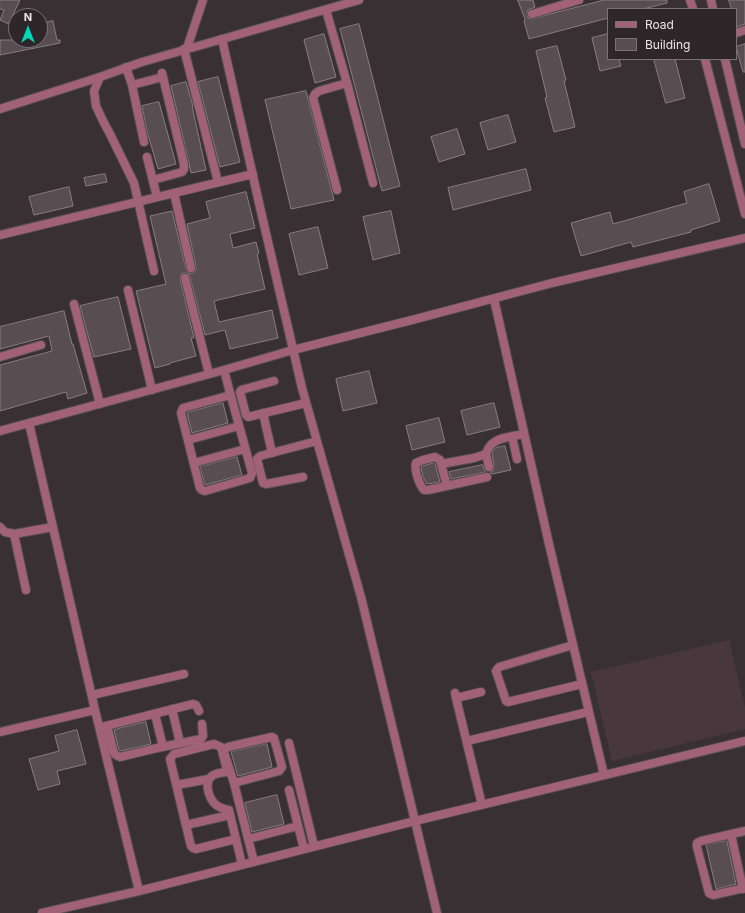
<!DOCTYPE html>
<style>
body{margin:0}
#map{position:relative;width:745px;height:913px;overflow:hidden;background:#393033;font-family:Inter,sans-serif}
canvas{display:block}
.legend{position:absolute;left:607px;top:8px;width:130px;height:52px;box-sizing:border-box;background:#2f2629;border:1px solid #7a7275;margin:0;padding:5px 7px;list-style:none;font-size:12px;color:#eae4e6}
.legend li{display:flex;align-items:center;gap:8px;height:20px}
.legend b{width:20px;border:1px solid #7a7275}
.north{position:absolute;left:8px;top:8px;width:40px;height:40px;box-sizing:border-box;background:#2f2629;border:1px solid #7a7275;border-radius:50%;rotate:0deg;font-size:11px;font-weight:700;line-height:16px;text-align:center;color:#eae4e6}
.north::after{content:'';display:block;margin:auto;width:14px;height:18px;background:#00d5b7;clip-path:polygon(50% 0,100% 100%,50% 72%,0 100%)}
</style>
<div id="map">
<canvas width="745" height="913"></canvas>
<ul class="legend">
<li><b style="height:5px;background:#a16278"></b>Road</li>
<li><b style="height:11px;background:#584e51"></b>Building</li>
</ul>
<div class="north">N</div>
</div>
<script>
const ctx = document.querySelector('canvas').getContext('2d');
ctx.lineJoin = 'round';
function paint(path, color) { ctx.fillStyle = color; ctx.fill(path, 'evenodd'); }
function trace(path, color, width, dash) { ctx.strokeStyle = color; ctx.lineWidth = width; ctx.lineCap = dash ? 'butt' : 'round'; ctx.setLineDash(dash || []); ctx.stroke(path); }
paint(new Path2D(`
 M 729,640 L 745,707 L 745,729 L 612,761 L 591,672 Z`), '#48383d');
const building = new Path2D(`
 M 0,0 L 20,0 L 12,17 L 14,18 L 11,25 L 0,20 L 4,10 L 0,9 Z
 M 518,0 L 533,0 L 535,7 L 528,10 L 527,13 L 528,18 L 531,19 L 604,0 L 667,0 L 667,3 L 643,9 L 608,9 L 608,18 L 529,39 L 524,21 L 525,20 Z
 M 729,0 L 745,0 L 745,24 L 736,27 L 736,9 L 732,9 Z
 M 53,21 L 57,40 L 60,40 L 60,43 L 0,55 L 0,40 L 40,40 L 40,24 Z
 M 359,24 L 400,186 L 382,191 L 340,29 Z
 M 324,34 L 336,77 L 315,83 L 304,40 Z
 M 608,34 L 608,59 L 619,59 L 621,66 L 600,71 L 592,38 Z
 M 745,44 L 745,72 L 743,72 L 736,47 Z
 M 557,46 L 566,80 L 564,81 L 575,127 L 554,132 L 545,98 L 547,97 L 536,51 Z
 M 654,59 L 675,59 L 685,98 L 666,103 Z
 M 218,77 L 240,162 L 220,167 L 198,82 Z
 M 186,82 L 193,106 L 192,106 L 206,170 L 191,173 L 189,163 L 171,86 Z
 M 306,91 L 334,200 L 291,209 L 265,100 Z
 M 159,102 L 176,164 L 158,169 L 147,131 L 142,106 Z
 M 508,115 L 516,142 L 488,150 L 480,123 Z
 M 457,129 L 465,154 L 439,162 L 431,137 Z
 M 526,169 L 531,190 L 453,210 L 448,188 Z
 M 105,174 L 107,182 L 86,186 L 84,178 Z
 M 709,184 L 720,221 L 691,230 L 691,232 L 633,247 L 631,242 L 581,256 L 571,223 L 610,212 L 613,224 L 687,203 L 684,192 Z
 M 69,187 L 73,206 L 34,215 L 29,197 Z
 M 246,192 L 255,228 L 230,234 L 233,248 L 256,242 L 259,253 L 257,254 L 265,289 L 214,301 L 219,322 L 272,310 L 278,338 L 230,349 L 225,330 L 205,335 L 190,277 L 189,274 L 184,273 L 181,274 L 180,279 L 194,338 L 191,338 L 196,356 L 170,363 L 170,364 L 155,368 L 136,291 L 166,284 L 150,216 L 172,211 L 186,269 L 189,273 L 193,273 L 196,270 L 196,267 L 187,224 L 210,218 L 206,202 Z
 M 391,211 L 400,253 L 373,260 L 363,217 Z
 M 318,227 L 328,268 L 299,275 L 289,234 Z
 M 118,297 L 131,349 L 94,357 L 80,306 Z
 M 64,311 L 72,344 L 73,344 L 87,393 L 68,399 L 66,392 L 0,411 L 0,365 L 52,351 L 49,336 L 0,349 L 0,327 Z
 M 369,371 L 377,403 L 343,411 L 336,379 Z
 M 223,403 L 228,423 L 192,433 L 187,413 Z
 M 494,403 L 500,427 L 467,435 L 461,411 Z
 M 439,418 L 445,442 L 412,450 L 406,426 Z
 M 505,446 L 511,470 L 492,474 L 490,472 L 493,471 L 494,466 L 492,454 L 492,453 L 495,448 Z
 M 237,457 L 242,475 L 205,485 L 200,467 Z
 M 434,463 L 435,464 L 440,482 L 427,484 L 423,477 L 421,467 Z
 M 483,465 L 484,469 L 486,472 L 451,479 L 449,472 Z
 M 146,722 L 151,744 L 121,751 L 119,750 L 114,730 Z
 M 77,730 L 86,764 L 57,771 L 60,784 L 38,790 L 29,759 L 59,751 L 55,736 Z
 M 267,744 L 272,767 L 238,776 L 231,752 Z
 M 277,795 L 284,824 L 252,832 L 245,803 Z
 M 727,841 L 736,884 L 716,889 L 706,845 Z`);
paint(building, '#584e51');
trace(building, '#887d80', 1);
const minor = new Path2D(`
 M 326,10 L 347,83 L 373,183
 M 532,14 L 579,0
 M 736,33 L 745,30
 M 222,39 L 262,216 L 302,388 L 361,597 L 415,821 L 437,913
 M 187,48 L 203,0
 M 184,49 L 218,182
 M 126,67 L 132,85 L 144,142
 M 100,77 L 94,91 L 96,106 L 103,121 L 110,134 L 134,183 L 154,271
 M 132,85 L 163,77
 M 147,157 L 157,197
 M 153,180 L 182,172 L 184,169 L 184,164 L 162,73
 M 337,190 L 313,98 L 315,94 L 319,91 L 347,83
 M 174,193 L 191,268
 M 0,235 L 253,174
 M 185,278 L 209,374
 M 128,290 L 152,390
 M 494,299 L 549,544 L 604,775
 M 74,304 L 100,404
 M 0,357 L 41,345
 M 224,370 C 233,405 243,439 252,473 L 250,478 L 205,491 L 202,490 L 200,488 L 181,413 L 183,408 L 231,395
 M 274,381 L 241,390 L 240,392 L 246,415 L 248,417 L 252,416 L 306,403
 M 263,413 L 272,453
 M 29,423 L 95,710 L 139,891
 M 0,431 L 224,370 L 293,350 L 412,320 L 552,283 L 745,238
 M 512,436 L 517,459
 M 188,440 L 239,426
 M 486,454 L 489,467
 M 194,463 L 245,449
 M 441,464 L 474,458 L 486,454 C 487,451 489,447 491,445 C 498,437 514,436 524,434
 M 303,477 L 266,484 L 263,483 L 257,459 L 260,456 L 317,441
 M 447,486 L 440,460 L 435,457 L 423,460 L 416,463 C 414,470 419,484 424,490 L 428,490 L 487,477
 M 0,527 L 5,532 L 14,534 L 53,527
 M 14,534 L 26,590
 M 573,645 L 499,667 L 496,671 L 506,701 L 508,702 L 582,684
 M 455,693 L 456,698 L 481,692
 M 92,695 L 184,674
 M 456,698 L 482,805
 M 172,709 L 180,743
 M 155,714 L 163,747
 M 107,726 L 114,753 L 116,755 L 120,757 L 157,748 L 201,739 L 203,736 L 202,724
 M 102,727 L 193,704 L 196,705 L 199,711
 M 0,732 L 95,710
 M 467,741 L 588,712
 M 289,743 L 314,846
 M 234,783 L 279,771 L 282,767 L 274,738 L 272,737 L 228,747 L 225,749 L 224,752 L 234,783 L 254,862
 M 177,785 L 209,779
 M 289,790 L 304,849
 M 186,825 L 230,815
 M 745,831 L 701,841 L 697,843 L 697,847 L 709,893 L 713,895 L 745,888
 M 731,834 L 743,889
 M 236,839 L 196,849 L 193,848 L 191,846 L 170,759 L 174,754 L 214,744 L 221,747 L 227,770 L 226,772 C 221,773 214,773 211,777 C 204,783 209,798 215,804 C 219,808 224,809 229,810 C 233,828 238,846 242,865
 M 248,839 L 298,826
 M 42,913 L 139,891 L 415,821 L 745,741`);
const tertiary = new Path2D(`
 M 690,0 L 693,9
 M 711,0 L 713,9
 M 705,59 L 745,214
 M 725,59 L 745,144
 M 0,109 L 100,77 L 142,62 L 359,0`);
trace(minor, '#554d50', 10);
trace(tertiary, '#554d50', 10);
trace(minor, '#a16278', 8);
trace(tertiary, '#a16278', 8);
</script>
